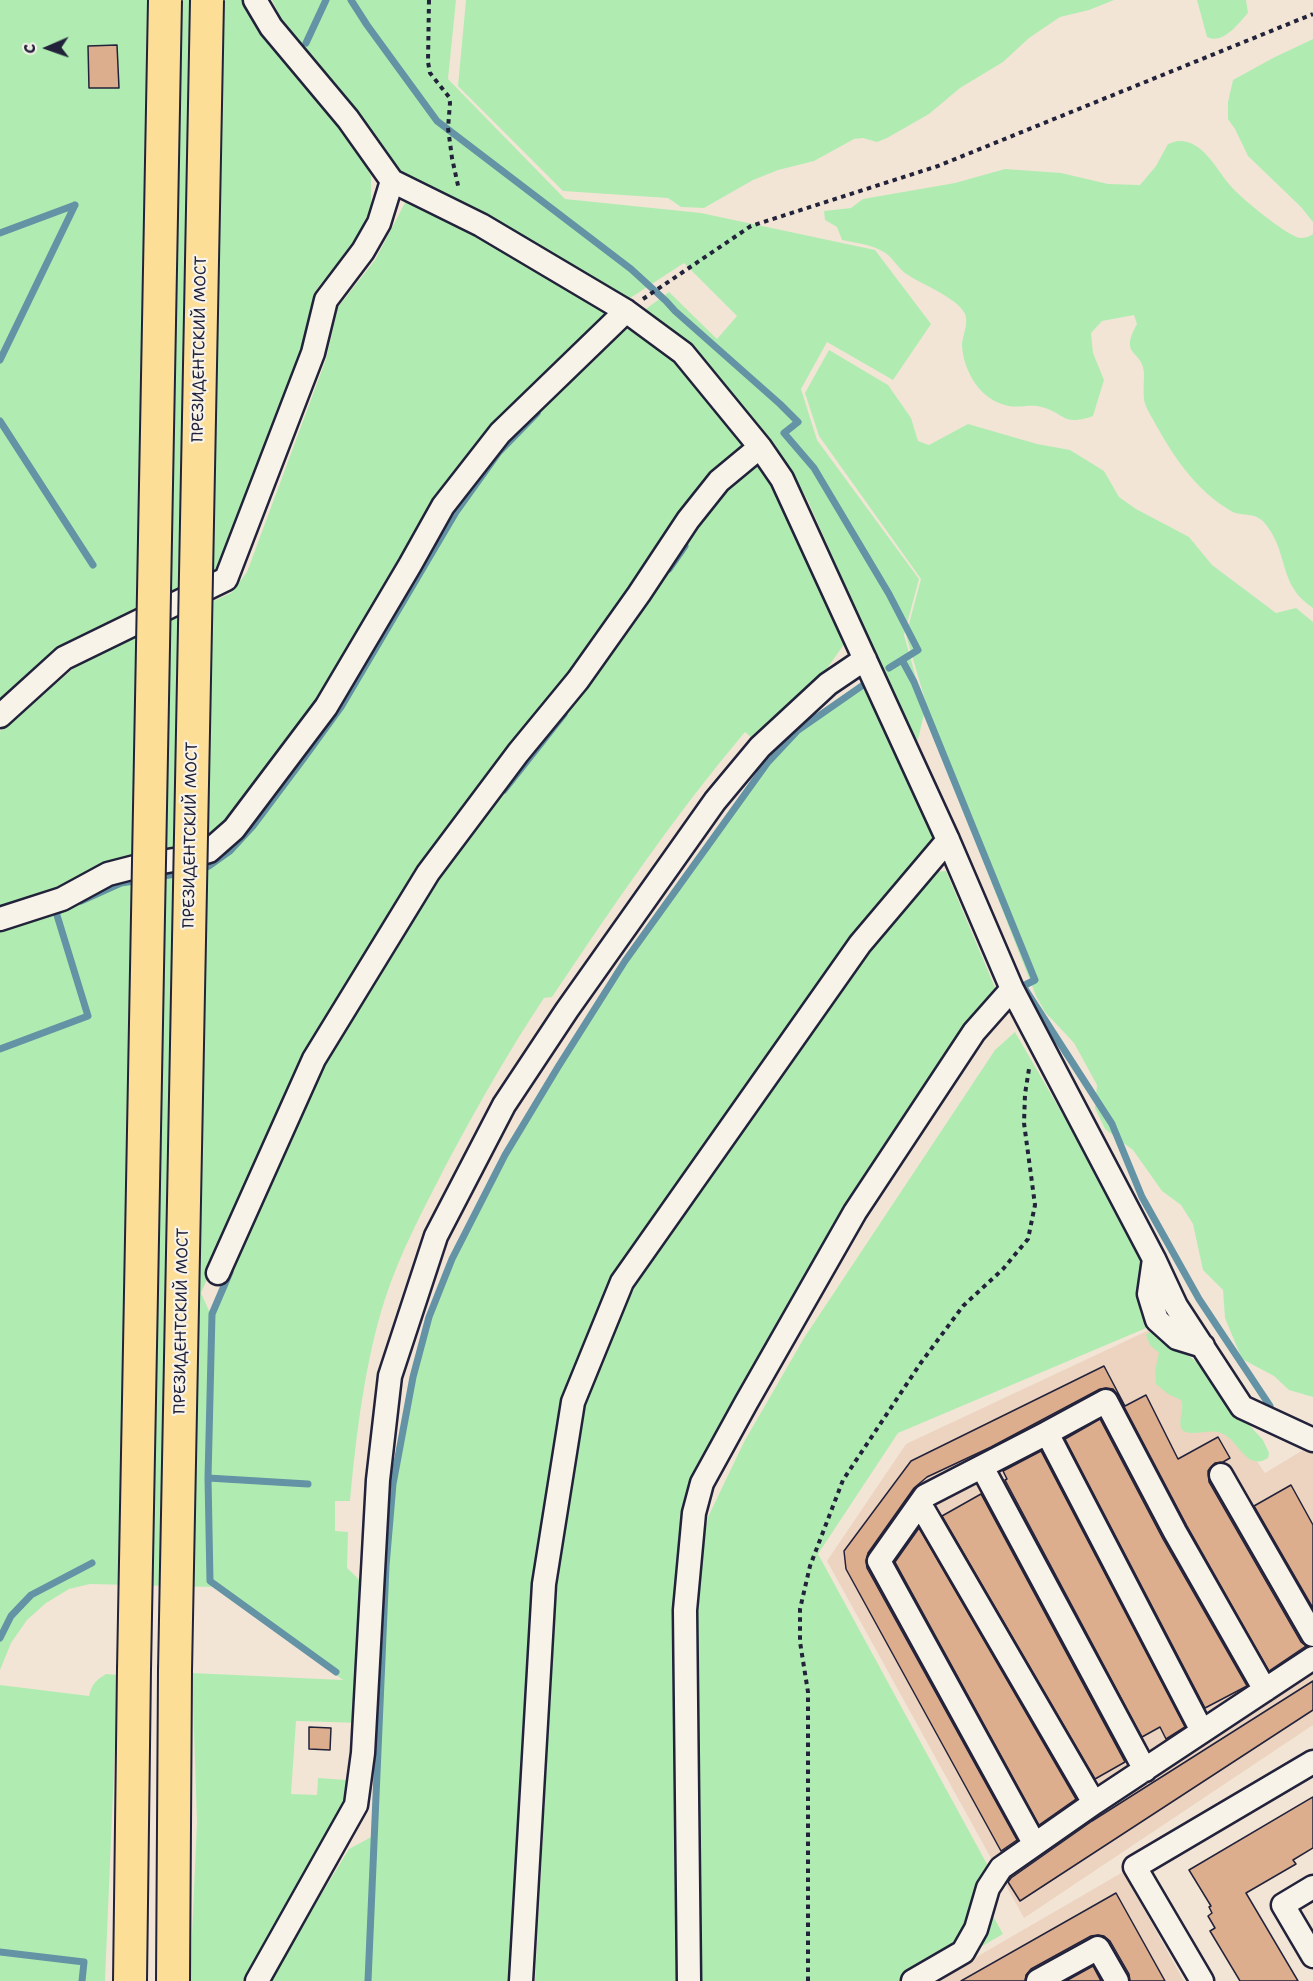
<!DOCTYPE html>
<meta charset="utf-8">
<style>
body{margin:0}
#map{position:relative;width:1313px;height:1981px;overflow:hidden;background:#f2e5d6;font-family:"Shantell Sans",sans-serif}
canvas{display:block}
.north{position:absolute;left:18px;top:18px;width:60px;height:60px;-webkit-text-stroke:4px #f7f3e8;paint-order:stroke;rotate:268deg;font-size:16px;font-weight:700;line-height:24px;text-align:center;color:#22223b}
.north::after{content:'';display:block;margin:auto;width:21px;height:27px;background:#22223b;clip-path:polygon(50% 0,100% 100%,50% 72%,0 100%)}
</style>
<div id="map">
<canvas width="1313" height="1981"></canvas>
<div class="north">С</div>
</div>
<script>
const ctx = document.querySelector('canvas').getContext('2d');
ctx.lineJoin = 'round';
function paint(path, color) { ctx.fillStyle = color; ctx.fill(path, 'evenodd'); }
function trace(path, color, width, dash) { ctx.strokeStyle = color; ctx.lineWidth = width; ctx.lineCap = dash ? 'butt' : 'round'; ctx.setLineDash(dash || []); ctx.stroke(path); }
function write(font, color, halo, rows, align = 'center') {
  ctx.font = font + ' "Shantell Sans",sans-serif'; ctx.lineWidth = 4.5; ctx.setLineDash([]); ctx.textBaseline = 'middle'; ctx.strokeStyle = halo; ctx.fillStyle = color; for (const [text, x, y, turn = 0] of rows) {
    ctx.save(); ctx.translate(x, y); ctx.rotate((+turn || 0) * Math.PI / 180); ctx.textAlign = isNaN(turn) ? turn : align; if (halo) ctx.strokeText(text, 0, 0); ctx.fillText(text, 0, 0); ctx.restore();
  }
}
paint(new Path2D(`
 M 1162,1324 L 1265,1473 L 1313,1444 L 1313,1725 L 1024,1918 L 827,1561 L 906,1444 Z
 M 1123,1872 L 1184,1981 L 935,1981 Z`), '#ecd4c0');
paint(new Path2D(`
 M 0,0 L 243,0 L 271,42 L 357,147 L 371,176 L 371,207 L 357,238 L 316,290 L 307,332 L 236,531 L 216,573 L 61,648 L 0,700 Z
 M 272,0 L 456,0 L 448,79 L 565,199 L 701,213 L 875,250 L 931,324 L 893,380 L 827,342 L 801,389 L 817,440 L 919,579 L 904,635 L 925,710 L 916,748 L 808,501 L 774,443 L 720,379 L 682,342 L 639,314 L 669,292 L 717,339 L 737,316 L 684,263 L 624,302 L 402,177 L 385,148 L 285,27 Z
 M 466,0 L 1114,0 L 1089,10 L 1060,17 L 1029,38 L 1003,62 L 960,88 L 929,114 L 887,138 L 877,142 L 863,138 L 854,139 L 814,161 L 778,170 L 753,180 L 704,208 L 681,207 L 668,198 L 563,191 L 458,86 Z
 M 1197,0 L 1246,0 L 1248,13 C 1238,24 1223,45 1207,37 Z
 M 1313,39 L 1313,222 L 1301,207 L 1248,156 L 1235,129 L 1228,119 L 1228,102 L 1233,80 L 1273,58 Z
 M 1177,141 C 1202,139 1215,167 1229,184 C 1238,196 1287,236 1300,238 C 1305,238 1309,237 1313,234 L 1313,608 C 1278,585 1289,555 1267,526 C 1256,510 1243,518 1231,511 C 1197,491 1175,459 1156,425 C 1152,417 1146,409 1144,400 C 1143,391 1144,382 1144,373 C 1143,349 1118,358 1137,324 L 1134,315 L 1102,321 L 1091,333 L 1093,353 L 1104,380 L 1093,416 C 1062,427 1066,413 1041,407 C 1031,404 1020,408 1009,406 C 981,401 964,373 962,346 C 962,336 969,324 965,314 C 957,297 920,284 905,273 C 896,266 892,256 882,251 C 870,244 855,243 842,240 L 837,227 L 825,220 L 824,211 L 851,208 L 863,199 L 955,183 L 1005,169 L 1061,173 L 1108,184 L 1140,185 L 1156,166 L 1168,144 Z
 M 408,197 L 458,221 L 609,314 L 544,375 L 321,697 L 221,828 L 202,841 L 184,848 L 114,861 L 91,870 L 59,889 L 0,910 L 0,731 L 81,662 L 231,593 L 247,572 L 326,359 L 338,307 L 375,260 Z
 M 626,326 L 675,360 L 742,435 L 743,448 L 735,459 L 698,497 L 582,661 L 469,804 L 403,897 L 373,943 L 304,1058 L 201,1293 L 210,1313 L 319,1065 L 387,950 L 459,845 L 590,679 L 683,546 L 681,544 L 720,493 L 749,465 L 767,466 L 847,640 L 826,670 L 752,738 L 745,732 C 674,816 613,906 552,997 L 544,998 C 508,1052 476,1109 445,1167 C 423,1210 400,1253 385,1299 C 365,1361 356,1436 350,1501 L 335,1501 L 335,1531 L 348,1532 L 347,1568 L 366,1586 L 362,1723 L 296,1721 L 291,1794 L 317,1795 L 318,1778 L 347,1780 L 346,1812 L 249,1981 L 190,1981 L 197,1822 L 192,1673 L 343,1680 L 213,1587 L 90,1584 L 69,1589 L 46,1603 L 27,1620 L 11,1643 L 0,1670 L 0,930 L 72,905 L 104,888 L 121,882 L 193,870 L 208,865 L 229,850 L 276,794 L 340,707 L 455,511 L 498,452 L 559,390 L 555,386 L 614,328 L 620,331 Z
 M 829,350 L 888,385 L 911,418 L 918,441 L 929,445 L 968,424 L 1037,444 L 1070,450 L 1104,471 L 1119,497 L 1136,509 L 1189,537 L 1212,565 L 1276,613 L 1296,608 L 1313,622 L 1313,1397 L 1289,1390 L 1274,1376 L 1242,1359 L 1225,1318 L 1223,1290 L 1203,1270 L 1193,1224 L 1181,1205 L 1162,1191 L 1133,1150 L 1105,1129 L 1095,1108 L 1097,1085 L 1074,1043 L 1045,1012 L 1036,996 L 939,748 L 906,635 L 921,579 L 819,436 L 805,393 Z
 M 865,685 L 934,840 L 622,1268 L 562,1419 L 516,1981 L 268,1981 L 349,1849 L 375,1835 L 384,1614 L 395,1485 L 415,1377 L 431,1318 L 454,1259 L 507,1157 L 560,1067 L 626,964 L 725,824 L 770,763 L 799,732 Z
 M 946,871 L 996,990 L 916,1098 L 807,1275 L 724,1419 L 704,1461 L 686,1515 L 680,1981 L 535,1981 L 555,1609 L 568,1485 L 580,1415 L 614,1329 L 640,1277 L 889,923 L 932,872 Z
 M 1015,1032 L 1063,1115 L 1072,1119 L 1081,1136 L 1078,1142 L 1177,1315 L 898,1433 L 818,1554 L 988,1866 L 978,1889 L 1003,1934 L 922,1981 L 698,1981 L 696,1636 L 699,1567 L 708,1517 L 744,1442 L 804,1338 L 995,1050 Z
 M 1150,1332 L 1160,1333 L 1204,1368 L 1239,1414 L 1263,1440 L 1269,1453 L 1268,1458 C 1247,1472 1238,1440 1223,1434 C 1210,1427 1194,1438 1182,1430 C 1177,1420 1185,1411 1181,1400 L 1168,1394 L 1156,1384 L 1155,1371 L 1159,1353 L 1150,1345 L 1146,1335 Z
 M 106,1674 L 118,1675 L 105,1981 L 0,1981 L 0,1685 L 89,1696 C 92,1684 96,1680 106,1674 Z`), '#b0ecb2');
trace(new Path2D(`
 M 351,0 L 367,25 L 437,121 L 631,269 L 666,301 L 675,311 L 780,404 L 798,422 L 784,433 L 814,468 L 889,594 L 918,650 L 889,668
 M 306,43 L 326,0
 M 0,233 L 75,205
 M 0,360 L 75,205
 M 0,421 L 93,565
 M 669,569 L 685,546
 M 902,660 L 914,682 L 1035,980 L 1023,986 L 1112,1124 L 1142,1197 L 1199,1299 L 1270,1406
 M 504,790 L 564,714
 M 198,869 L 209,866 L 230,851 L 253,826 L 304,758 L 341,707 L 456,512 L 499,452 L 537,413
 M 157,877 L 182,873
 M 81,901 L 121,883 L 140,880
 M 0,1049 L 88,1016 L 56,912 L 62,909
 M 230,1272 L 212,1314 L 208,1478 L 210,1581 L 336,1672
 M 208,1478 L 308,1484
 M 0,1638 L 11,1616 L 31,1595 L 92,1563
 M 0,1952 L 84,1962 L 82,1981
 M 368,1981 L 386,1566 L 393,1484 L 413,1377 L 429,1317 L 452,1259 L 505,1155 L 558,1067 L 625,961 L 768,762 L 797,731 L 866,683`), '#6393a4', 7);
const building = new Path2D(`
 M 117,45 L 119,88 L 89,88 L 88,46 Z
 M 1104,1366 L 1125,1406 L 1146,1395 L 1178,1459 L 1218,1437 L 1230,1458 L 1223,1462 L 1215,1463 L 1210,1468 L 1208,1471 L 1209,1482 L 1301,1642 L 1306,1646 L 1269,1671 L 1187,1526 L 1118,1395 L 1113,1389 L 1106,1388 L 1100,1389 L 991,1447 L 927,1477 L 914,1488 L 868,1553 L 866,1561 L 867,1568 L 1017,1840 L 1001,1851 L 846,1569 L 844,1551 L 911,1461 Z
 M 1100,1419 L 1163,1539 L 1247,1686 L 1205,1708 L 1065,1439 Z
 M 1041,1451 L 1185,1727 L 1166,1739 L 1160,1727 L 1142,1737 L 1005,1480 L 1007,1479 L 1003,1471 Z
 M 1291,1485 L 1313,1525 L 1313,1608 L 1254,1506 Z
 M 981,1494 L 1125,1762 L 1095,1779 L 942,1516 Z
 M 919,1528 L 1076,1799 L 1039,1825 L 895,1562 Z
 M 1313,1681 L 1313,1710 L 1020,1901 L 1008,1882 L 1011,1878 L 1092,1821 Z
 M 309,1727 L 331,1728 L 330,1750 L 309,1749 Z
 M 1313,1797 L 1313,1848 L 1293,1860 L 1296,1864 L 1246,1893 L 1298,1981 L 1240,1981 L 1210,1931 L 1215,1928 L 1208,1916 L 1212,1913 L 1209,1907 L 1211,1906 L 1189,1870 Z
 M 1116,1893 L 1165,1981 L 1130,1981 L 1129,1974 L 1110,1941 L 1104,1936 L 1098,1935 L 1091,1936 L 1031,1969 L 1026,1975 L 1025,1981 L 961,1981 Z
 M 1093,1966 L 1101,1981 L 1066,1981 Z`);
paint(building, '#ddae8e');
trace(building, '#22223b', 1.5);
const minor = new Path2D(`
 M 255,0 L 271,27 L 348,119 L 392,181 L 481,225 L 626,311 L 683,353 L 760,447 L 782,479 L 948,840 L 1012,989 L 1154,1259 L 1176,1306 L 1242,1407 L 1313,1440
 M 0,716 L 64,658 L 226,579 L 313,353 L 326,300 L 363,251 L 379,223 L 392,181
 M 0,919 L 62,899 L 108,874 L 139,866 L 185,858 L 209,851 L 234,829 L 326,707 L 410,565 L 443,506 L 500,433 L 626,311
 M 1154,1259 L 1149,1294 L 1157,1320 L 1177,1338 L 1203,1346
 M 218,1273 L 314,1059 L 428,873 L 518,753 L 578,680 L 639,594 L 688,520 L 719,481 L 760,447
 M 1047,1433 L 1106,1401 L 1175,1532 L 1265,1690
 M 982,1467 L 1145,1770
 M 1221,1475 L 1313,1635
 M 920,1504 L 1094,1803
 M 1034,1843 L 879,1561 L 925,1496 L 1047,1433 L 1202,1731
 M 1313,1887 L 1283,1905 L 1313,1956
 M 257,1981 L 356,1805 L 363,1753 L 378,1480 L 390,1376 L 436,1236 L 504,1105 L 567,1010 L 715,801 L 760,747 L 828,684 L 865,659
 M 521,1981 L 544,1584 L 573,1402 L 622,1282 L 860,944 L 948,840
 M 689,1981 L 685,1610 L 694,1513 L 702,1483 L 746,1403 L 855,1212 L 974,1032 L 1012,989
 M 913,1981 L 963,1952 L 976,1929 L 988,1888 L 1001,1868 L 1094,1803 L 1313,1658
 M 1038,1981 L 1098,1948 L 1117,1981
 M 1202,1981 L 1135,1867 L 1313,1762`);
const highway = new Path2D(`
 M 130,1981 L 134,1669
 M 173,1981 L 175,1670`);
trace(minor, '#22223b', 27);
trace(highway, '#22223b', 36);
trace(new Path2D(`
 M 429,0 L 428,62 L 430,73 L 449,97 L 450,103 L 448,128 L 452,158 L 459,190
 M 643,299 L 751,226 L 938,166 L 1313,14
 M 808,1981 L 808,1692 L 800,1642 L 800,1609 L 810,1566 L 843,1480 L 920,1364 L 963,1306 L 1003,1269 L 1028,1239 L 1035,1205 L 1024,1123 L 1025,1094 L 1029,1069`), '#22223b', 4, [4.5, 4.5]);
trace(minor, '#f7f3e8', 22);
trace(highway, '#fcde96', 32);
const highwayBridge = new Path2D(`
 M 134,1669 L 165,0
 M 175,1670 L 207,0`);
trace(highwayBridge, '#22223b', 36, []);
trace(highwayBridge, '#fcde96', 32);
write('16px', '#22223b', '#f7f3e8', [
 ["ПРЕЗИДЕНТСКИЙ МОСТ",200,349,-89],
 ["ПРЕЗИДЕНТСКИЙ МОСТ",191,835,-89],
 ["ПРЕЗИДЕНТСКИЙ МОСТ",182,1321,-89]
]);
</script>
